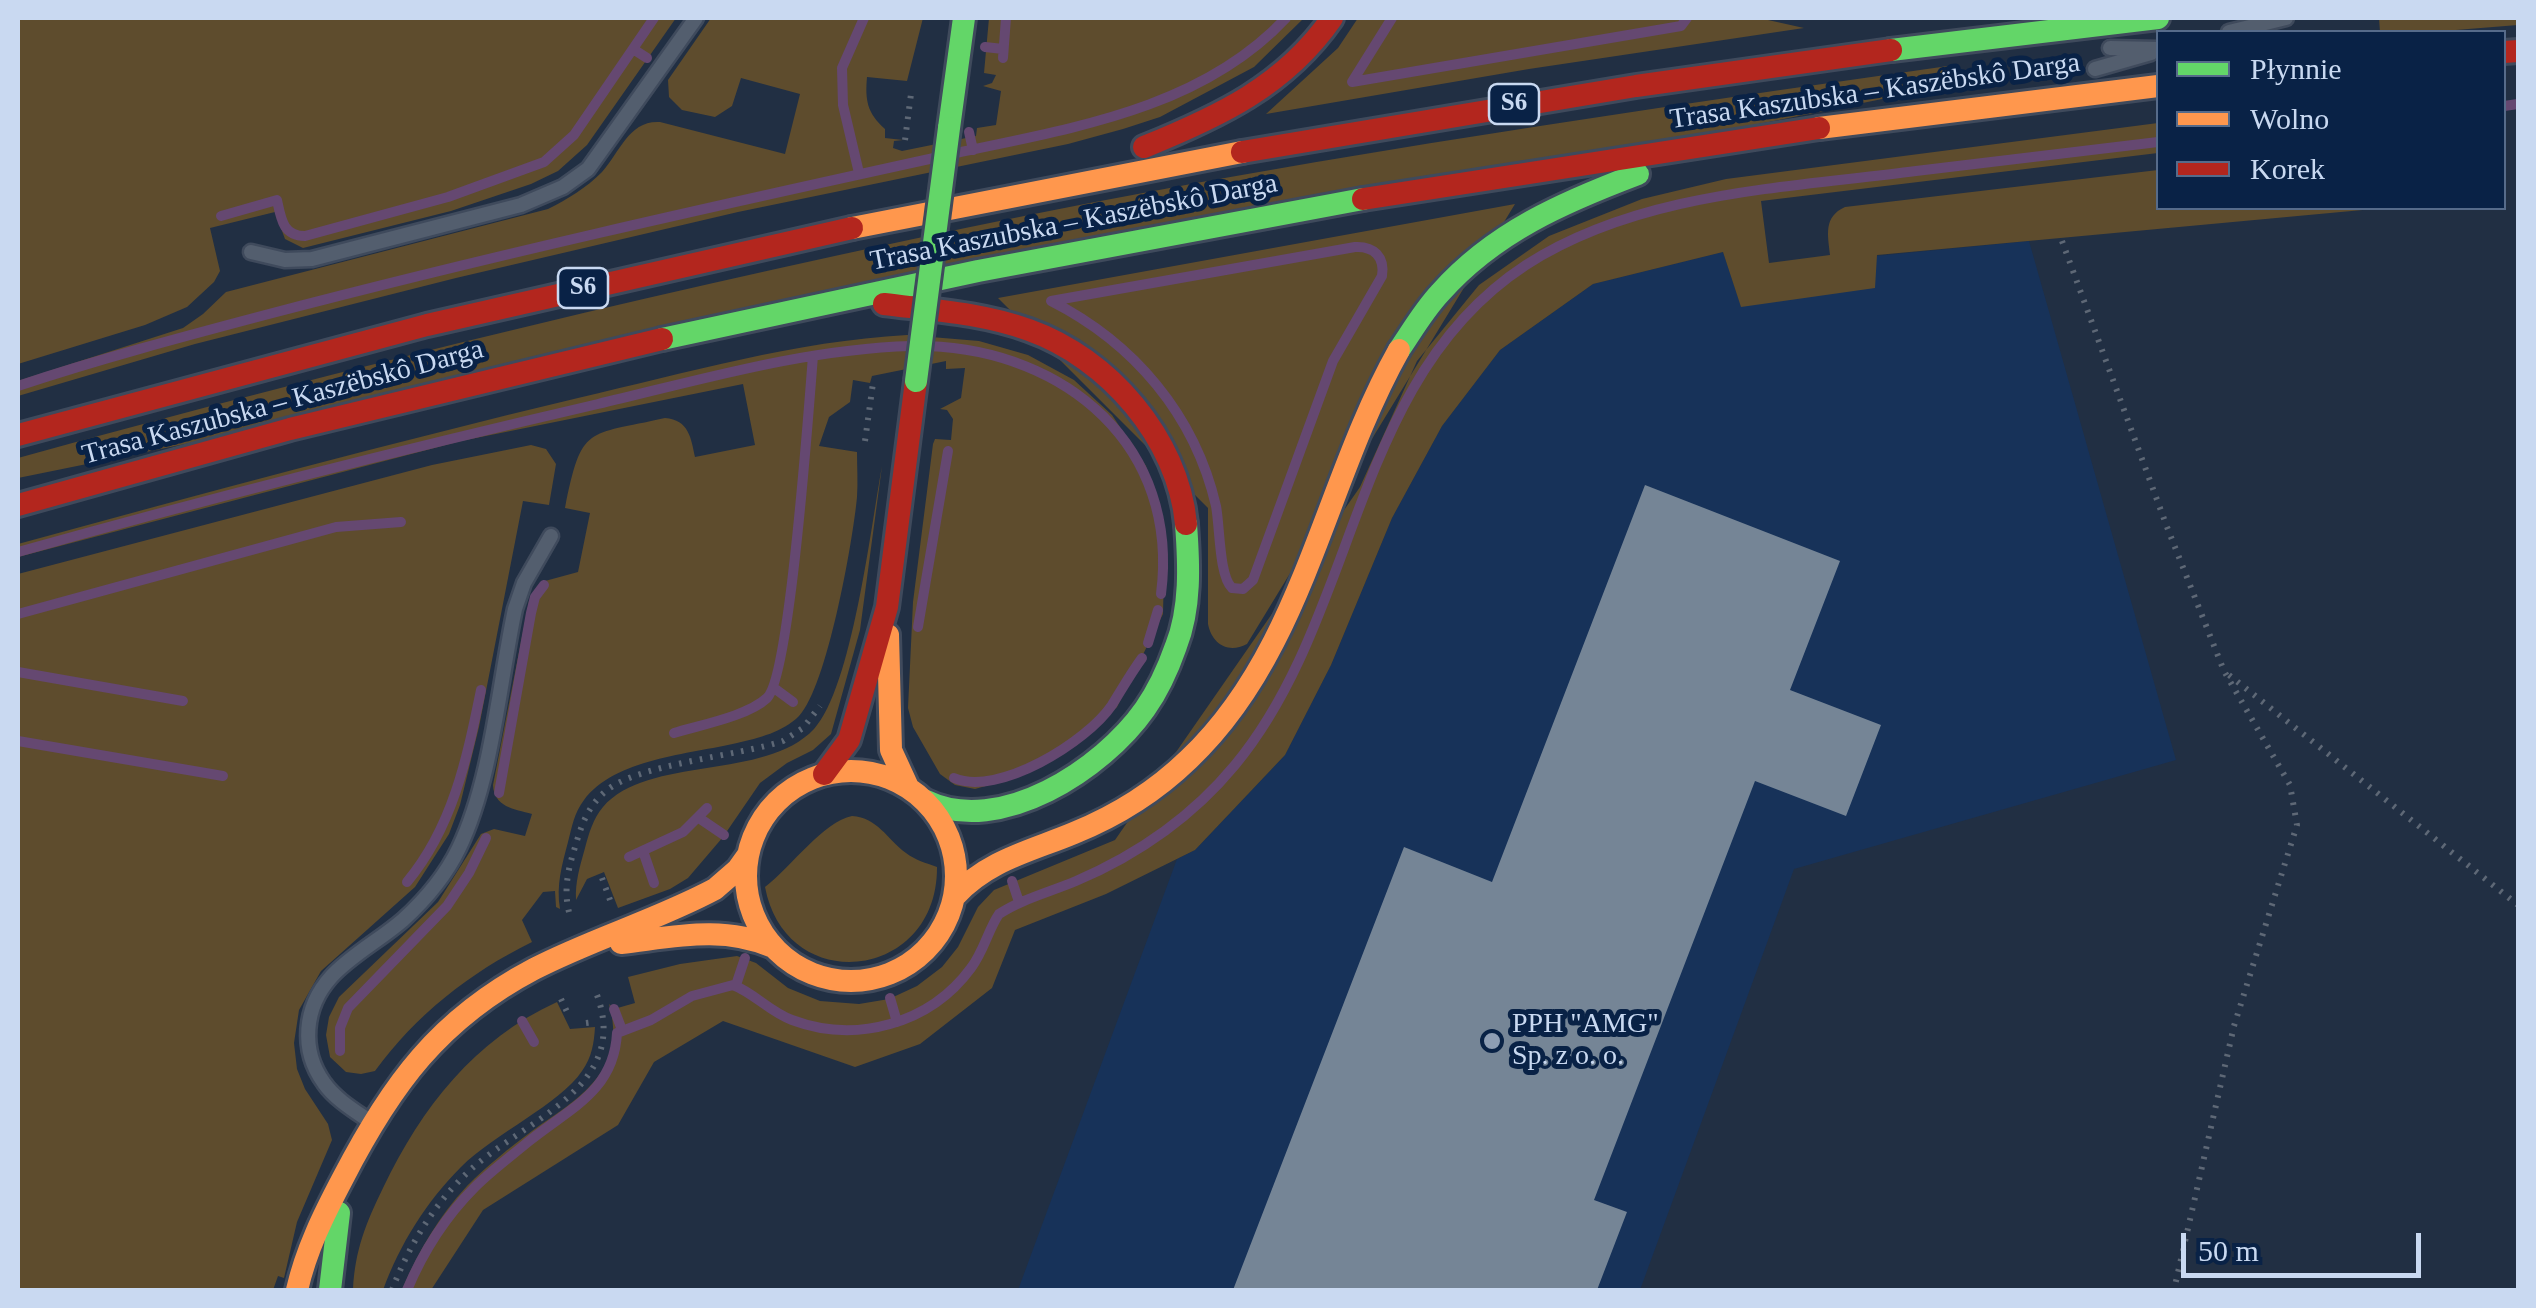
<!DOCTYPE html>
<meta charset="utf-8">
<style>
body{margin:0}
#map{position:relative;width:2536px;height:1308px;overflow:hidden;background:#212f43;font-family:Georgia,serif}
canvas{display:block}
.frame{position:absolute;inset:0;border:20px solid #c9d9f1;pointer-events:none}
.legend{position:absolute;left:2156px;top:30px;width:350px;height:180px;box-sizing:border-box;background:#092246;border:2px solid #566b8a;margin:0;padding:12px 18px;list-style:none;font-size:30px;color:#c9d9f1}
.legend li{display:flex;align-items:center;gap:20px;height:50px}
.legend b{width:50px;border:2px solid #566b8a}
.scale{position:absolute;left:2181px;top:1233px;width:240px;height:45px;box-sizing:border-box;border:5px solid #c9d9f1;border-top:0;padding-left:12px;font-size:30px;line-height:35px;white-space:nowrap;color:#c9d9f1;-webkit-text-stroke:8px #092246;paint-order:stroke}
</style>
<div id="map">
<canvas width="2536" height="1308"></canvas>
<div class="frame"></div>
<ul class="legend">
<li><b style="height:12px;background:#63d668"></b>Płynnie</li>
<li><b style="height:12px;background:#ff974d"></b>Wolno</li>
<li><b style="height:12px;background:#b3261e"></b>Korek</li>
</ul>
<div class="scale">50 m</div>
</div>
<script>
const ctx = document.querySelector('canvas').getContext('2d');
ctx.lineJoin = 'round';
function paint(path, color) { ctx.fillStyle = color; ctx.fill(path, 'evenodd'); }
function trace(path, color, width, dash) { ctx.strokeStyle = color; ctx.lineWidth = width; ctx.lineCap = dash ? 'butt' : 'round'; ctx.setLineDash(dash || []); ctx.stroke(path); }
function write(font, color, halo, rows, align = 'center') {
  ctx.font = font + ' Georgia,serif'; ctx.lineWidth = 10; ctx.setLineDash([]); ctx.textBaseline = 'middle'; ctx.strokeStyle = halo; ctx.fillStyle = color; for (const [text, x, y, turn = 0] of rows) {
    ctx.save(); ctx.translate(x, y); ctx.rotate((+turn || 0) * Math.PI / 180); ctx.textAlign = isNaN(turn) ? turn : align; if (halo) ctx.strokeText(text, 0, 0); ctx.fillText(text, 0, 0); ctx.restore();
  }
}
paint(new Path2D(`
 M 2029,241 L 2176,760 L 1794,869 L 1640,1290 L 1018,1290 L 1177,859 L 1195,850 L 1285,755 L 1331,665 L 1392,518 L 1442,426 L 1500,350 L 1593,284 L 1723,252 L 1741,306 L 1876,256 Z`), '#173259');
paint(new Path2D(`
 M 18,18 L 676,18 L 587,145 L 558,171 L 531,184 L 451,211 L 303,248 L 285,239 L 275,212 L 210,228 L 220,271 L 214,282 L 187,307 L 145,325 L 18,364 Z
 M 711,18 L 923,18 L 907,81 L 867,77 C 865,100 867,113 885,129 L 885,138 L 903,140 L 894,141 L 893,148 L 902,151 L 976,136 L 977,128 L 996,125 L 1001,91 L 983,86 L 992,83 L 996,75 L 984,73 L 989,18 L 1304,18 L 1254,67 L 1160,117 L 1123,129 L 1068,144 L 738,212 L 456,278 L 195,344 L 18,396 L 18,381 L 183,328 L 203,314 L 226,292 L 548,209 C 568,199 586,188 602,172 C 620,152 629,120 660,122 L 785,154 L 800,94 L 741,78 L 732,106 L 715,117 L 682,110 L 669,97 L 668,80 Z
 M 1358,18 L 1759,18 L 1804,28 L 1529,69 L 1266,114 L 1338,48 Z
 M 2379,18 L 2518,18 L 2518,25 L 2431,32 L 2380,32 Z
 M 1948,66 L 1951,85 L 18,478 L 18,458 C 352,366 689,284 1029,215 C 1333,154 1641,110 1948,66 Z
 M 2158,123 L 2158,153 L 1761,201 L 1769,263 L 1830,255 C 1828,235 1823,217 1845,207 L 2158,170 L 2158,208 L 2384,208 L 1877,255 L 1875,288 L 1741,307 L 1723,252 L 1593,284 L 1500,350 L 1442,426 L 1392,518 L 1331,665 L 1285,755 L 1195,850 L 1106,894 L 1015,930 L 992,988 L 920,1044 L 855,1067 L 723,1021 L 654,1062 L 618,1125 L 483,1210 L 431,1290 L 402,1290 C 418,1252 439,1216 467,1186 C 487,1166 509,1148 532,1131 C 579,1098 628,1071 609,1004 L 614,1009 L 635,1003 L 628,977 L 680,964 L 737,956 L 756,963 L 788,988 L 820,1001 L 859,1004 L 889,999 L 917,986 L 942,967 L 958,947 L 978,907 L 994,890 L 1115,840 L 1360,487 L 1417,361 L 1479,285 L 1549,236 L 1642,199 L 1726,179 Z
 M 1515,204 L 1247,644 C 1228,654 1212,644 1208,624 L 1208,508 L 998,298 Z
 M 907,335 L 979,341 L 1028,355 L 1074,380 L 1112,415 L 1146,466 L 1165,527 L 1163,614 L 1117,707 L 1077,745 L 1021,776 L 975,789 L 955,785 L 940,774 L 913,727 L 908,708 L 913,602 L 933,444 L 935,439 L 951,440 L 953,419 L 947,410 L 940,409 L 961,398 L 965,368 L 946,369 L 946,361 L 872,376 L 870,383 L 853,380 L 850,402 L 829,417 L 819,446 L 857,452 C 857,467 858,482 857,497 C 853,541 827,687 799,716 C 783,732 759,738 737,743 C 690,754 614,759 584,800 C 574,813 572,827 568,842 C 562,865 556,885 560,909 L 556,907 L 555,891 L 543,892 L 522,920 L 532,942 C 469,973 416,1015 375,1071 L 361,1074 L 346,1072 L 330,1057 L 326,1035 L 329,1017 L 339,997 L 438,902 L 481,834 L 494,829 L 525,836 L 532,814 C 514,809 494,807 493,785 L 529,601 L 545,581 L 578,572 L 590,513 L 565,508 C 582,424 586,436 665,418 C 689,420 691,438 695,457 L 755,445 L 743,384 L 461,441 L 18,557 L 18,544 C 204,493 390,443 578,398 C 686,373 796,341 907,335 Z
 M 531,445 L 546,449 L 556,464 L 549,505 L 523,501 L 479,727 L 460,805 L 449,834 L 415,887 L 321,971 L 299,1010 L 294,1043 L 297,1069 L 305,1089 L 328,1124 L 332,1140 L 297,1222 L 284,1278 L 278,1276 L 273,1290 L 18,1290 L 18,574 L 432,465 Z
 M 882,466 L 860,630 L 831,734 L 813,750 L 787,763 L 760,783 L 723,837 L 688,878 L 670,889 L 618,908 L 604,872 L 587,879 L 576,900 C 575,882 580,866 585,848 C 589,833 593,819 603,807 C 648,755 765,781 814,729 C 852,688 871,526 882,466 Z
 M 852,816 C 878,818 886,838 906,853 C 915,860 926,863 937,867 C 938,981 786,998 765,887 C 791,867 824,821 852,816 Z
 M 557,1002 L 570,1029 L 595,1027 C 594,1043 592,1057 582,1071 C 560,1104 494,1134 461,1167 C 426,1202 400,1244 383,1290 L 353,1289 C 355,1250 366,1223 383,1188 C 422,1107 474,1040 557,1002 Z`), '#5e4c2d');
trace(new Path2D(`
 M 985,47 L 1003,49
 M 633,49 L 647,58
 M 1003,58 L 1006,18
 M 1352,82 L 1681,26 L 1687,18
 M 1352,82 L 1392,18
 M 2504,106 L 2518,104
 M 969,132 L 973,150
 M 956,153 C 1072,128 1201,109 1286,18
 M 859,173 L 843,105 L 842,68 L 864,18
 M 221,216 L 277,200 C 281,219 283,236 305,236 L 448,197 L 544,162 L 574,135 L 654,18
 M 1355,247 C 1374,246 1385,257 1382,276 L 1333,361 L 1253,580 L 1243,589 L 1232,588 C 1219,576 1220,527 1216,506 C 1195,415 1134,343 1051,301 Z
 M 928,346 C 1066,351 1180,446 1161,594
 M 18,386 C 99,359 182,337 265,315 C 486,257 710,207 934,158
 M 18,552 C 210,498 404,449 598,404 C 700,380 805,349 911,346
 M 18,614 L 336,527 L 401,522
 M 918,627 L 948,451
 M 1148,643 L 1158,610
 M 18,672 L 183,701
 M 774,688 L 793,702
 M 674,733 C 700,725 748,716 767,698 C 790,676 809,405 813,356
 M 18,741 L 223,776
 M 954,778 C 998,797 1087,742 1112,705 C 1122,689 1131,673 1142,658
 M 499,793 L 531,613 L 535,597 L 544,585
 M 699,818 L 724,835
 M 643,851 L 654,883
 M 629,857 L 683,832 L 707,808
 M 1012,881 L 1019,902
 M 407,882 C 453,827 467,758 481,690
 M 736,985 L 745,958
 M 890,998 L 897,1022
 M 614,1009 L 622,1030
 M 522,1021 L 534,1042
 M 340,1051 L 340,1028 L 348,1008 L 447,906 L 469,873 L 486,838
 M 407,1290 C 423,1252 445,1217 475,1187 C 491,1171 510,1157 528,1142 C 568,1109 614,1092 617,1033 L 651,1020 L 692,996 L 733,985 C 754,993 770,1012 792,1020 C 856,1044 930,1024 971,968 C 984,951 988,930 999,914 C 1022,899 1050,892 1076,881 C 1137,855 1192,817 1235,765 C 1360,614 1351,379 1526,265 C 1639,192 1786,188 1916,171 C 1997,161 2078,151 2158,142`), '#654871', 10);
paint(new Path2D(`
 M 1645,485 L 1840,561 L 1790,690 L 1881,725 L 1846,816 L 1755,781 L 1594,1200 L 1627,1212 L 1597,1290 L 1233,1290 L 1404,847 L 1492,882 Z`), '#758596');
const lane = new Path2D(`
 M 2229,32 L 2286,18
 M 2110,48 L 2158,49
 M 2095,69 L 2151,53
 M 251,252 L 285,260 L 312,259 L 521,205 L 563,187 L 588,169 L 696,18
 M 371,1122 C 355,1111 335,1099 324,1083 C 300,1050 304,1007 331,977 C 351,955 380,940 403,920 C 425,900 446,875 459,848 C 492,779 499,684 515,609 L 524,583 L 551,536`);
const fast = new Path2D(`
 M 1891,50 L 2158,18
 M 949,128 L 964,18
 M 662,339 L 978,271 L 1363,199
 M 1399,350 C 1412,331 1424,310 1440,293 C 1494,232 1564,202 1638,174
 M 926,801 C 1000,837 1103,769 1145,709 C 1157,692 1169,666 1176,646 C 1191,608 1189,564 1186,524
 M 330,1290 L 339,1213`);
const slow = new Path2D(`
 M 1819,128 L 2158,86
 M 852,228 L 1242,152
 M 888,635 L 891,750 L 908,787
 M746 876a105 105 0 1 1 210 0a105 105 0 1 1-210 0Z
 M 955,896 C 988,860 1031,851 1074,833 C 1116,816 1156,791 1189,759 C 1303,651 1324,483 1399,350
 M 621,943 C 674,937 722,925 773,947
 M 297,1290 C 306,1250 324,1214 343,1178 C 391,1085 439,1019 534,969 C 592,939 657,920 715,889 L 738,869 L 748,855`);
const jam = new Path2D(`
 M 2504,52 L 2518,51
 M 1144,147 C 1218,117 1285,86 1332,18
 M 1242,152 L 1636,86 L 1891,50
 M 1363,199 L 1819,128
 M 884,304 C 932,310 982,313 1029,330 C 1108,358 1178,438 1186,524
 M 18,435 L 427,325 L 852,228
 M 18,505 L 290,429 L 662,339
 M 824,774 L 849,740 L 887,607 L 916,381`);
trace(lane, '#3f4a5c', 19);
trace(fast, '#3f4a5c', 28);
trace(slow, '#3f4a5c', 28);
trace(jam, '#3f4a5c', 28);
trace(new Path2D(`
 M 905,140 L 911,94
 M 2062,241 L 2167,527 L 2224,671 L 2290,785 L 2297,825 L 2234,1026 L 2174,1290
 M 865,441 L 873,383
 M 2229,675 L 2518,905
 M 602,878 L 610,900
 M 569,912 C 563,888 569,866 576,844 C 582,823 589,805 606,791 C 637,764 739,756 783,741 L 803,728 L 820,706
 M 561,999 L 568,1014
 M 586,1023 L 594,1022
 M 392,1290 C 408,1248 432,1207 465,1175 C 519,1121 632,1090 597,995`), '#5e6876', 6, [2.5, 8]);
trace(lane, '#535e6e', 14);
trace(fast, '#63d668', 22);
trace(slow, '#ff974d', 22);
trace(jam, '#b3261e', 22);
const fastBridge = new Path2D(`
 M 916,381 L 949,128`);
trace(fastBridge, '#3f4a5c', 28, []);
trace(fastBridge, '#63d668', 22);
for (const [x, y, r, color] of [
 [1492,1041,10,"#8e9eb4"]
]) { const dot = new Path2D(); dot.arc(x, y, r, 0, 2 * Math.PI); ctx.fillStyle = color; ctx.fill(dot); trace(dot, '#092246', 4); }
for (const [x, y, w] of [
 [1514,104,50],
 [583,288,50]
]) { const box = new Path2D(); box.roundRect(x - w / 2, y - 20, w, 40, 8); ctx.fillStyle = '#092246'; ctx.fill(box); trace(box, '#c9d9f1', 2.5); }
write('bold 25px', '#c9d9f1', null, [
 ["S6",1514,104],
 ["S6",583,288]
]);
write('28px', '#c9d9f1', '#092246', [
 ["Trasa Kaszubska – Kaszëbskô Darga",1875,92,-8],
 ["Trasa Kaszubska – Kaszëbskô Darga",1074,223,-11],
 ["Trasa Kaszubska – Kaszëbskô Darga",283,403,-15]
]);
write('28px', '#c9d9f1', '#092246', [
 ["PPH \"AMG\"",1512,1025],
 ["Sp. z o. o.",1512,1057]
], 'left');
</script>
